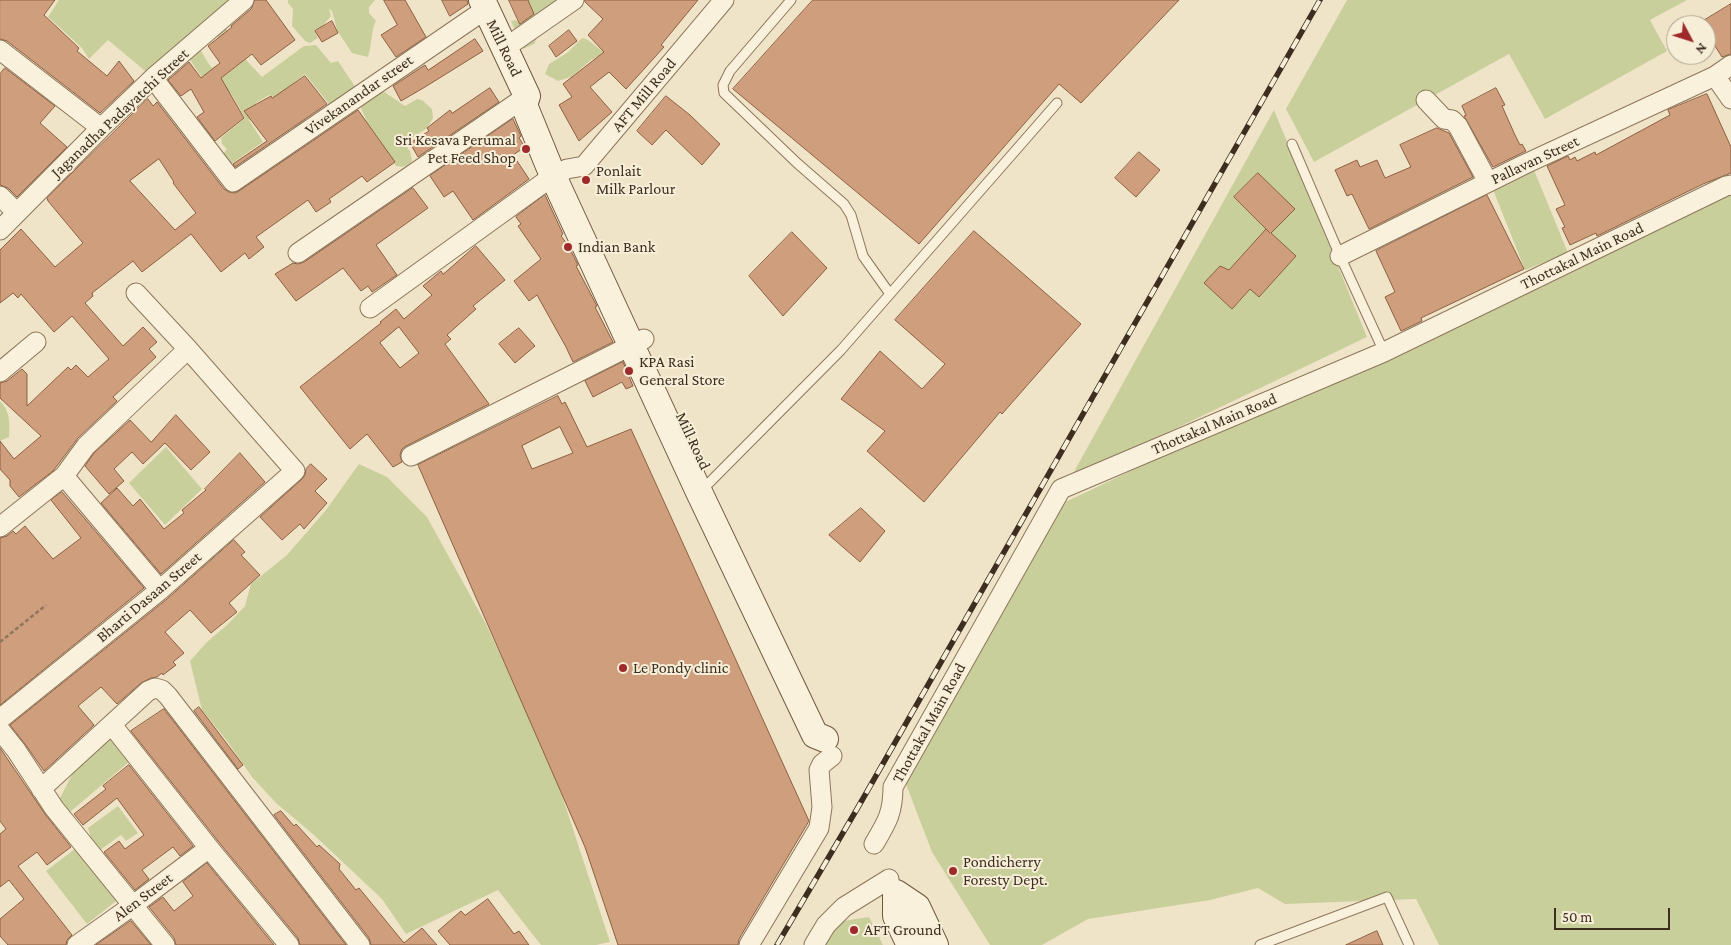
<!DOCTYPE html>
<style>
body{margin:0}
#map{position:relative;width:1731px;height:945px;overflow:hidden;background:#f0e4c8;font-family:"Crimson Pro",serif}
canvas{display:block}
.north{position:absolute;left:1666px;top:15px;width:50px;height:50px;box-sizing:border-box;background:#f7eed8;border:1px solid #ada18e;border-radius:50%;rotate:130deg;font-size:14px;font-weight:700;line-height:20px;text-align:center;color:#3d2e20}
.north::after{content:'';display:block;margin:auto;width:18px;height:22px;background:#9e2a2b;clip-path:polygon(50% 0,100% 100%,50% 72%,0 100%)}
.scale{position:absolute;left:1554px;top:908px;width:116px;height:22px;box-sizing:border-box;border:2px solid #3d2e20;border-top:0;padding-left:6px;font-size:15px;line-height:18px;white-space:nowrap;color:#3d2e20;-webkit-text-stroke:4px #f7eed8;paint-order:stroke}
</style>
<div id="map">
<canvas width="1731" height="945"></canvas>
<div class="north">N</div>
<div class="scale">50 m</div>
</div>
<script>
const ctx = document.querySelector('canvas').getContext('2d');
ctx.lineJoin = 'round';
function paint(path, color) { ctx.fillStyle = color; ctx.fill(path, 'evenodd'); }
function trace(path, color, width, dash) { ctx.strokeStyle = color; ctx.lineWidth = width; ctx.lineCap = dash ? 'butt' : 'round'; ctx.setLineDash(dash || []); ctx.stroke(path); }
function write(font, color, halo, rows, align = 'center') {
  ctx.font = font + ' "Crimson Pro",serif'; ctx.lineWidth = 4; ctx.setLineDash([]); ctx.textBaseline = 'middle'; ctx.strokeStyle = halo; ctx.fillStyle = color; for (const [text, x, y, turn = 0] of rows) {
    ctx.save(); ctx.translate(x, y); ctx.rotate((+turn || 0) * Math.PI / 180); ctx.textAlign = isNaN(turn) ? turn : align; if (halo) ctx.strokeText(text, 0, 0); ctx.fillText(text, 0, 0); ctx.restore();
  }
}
paint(new Path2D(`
 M 59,0 L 231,0 L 150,75 L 108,40 L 89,59 L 82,48 L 48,17 Z
 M 288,0 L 375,0 L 369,7 L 369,13 L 376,21 C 371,29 372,45 368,57 L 352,53 L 337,30 L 332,11 L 329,9 L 331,16 L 321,28 L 314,30 L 318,38 L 310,43 L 305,41 L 292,26 L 293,9 L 288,3 Z
 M 528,0 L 568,0 L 540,32 L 534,44 L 523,49 L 511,21 L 516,20 L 520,23 L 534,15 Z
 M 1347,0 L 1687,0 L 1650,20 L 1667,51 L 1545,119 L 1509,54 L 1314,162 L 1286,109 Z
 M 224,26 L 247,61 L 262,77 L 304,46 L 316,45 L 331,63 L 338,61 L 358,91 L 333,109 L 305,74 L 287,88 L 292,102 L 311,127 L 300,135 L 272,96 L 269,95 L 256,103 L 256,111 L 249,120 L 263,142 L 228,166 L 221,156 L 227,149 L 222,144 L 221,138 L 245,118 L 231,93 L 218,101 L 188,57 L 199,49 C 204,54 207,62 212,68 L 215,66 L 224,76 L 240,64 L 232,53 L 229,53 L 215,33 Z
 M 582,38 L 588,40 L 602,51 L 616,39 L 622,44 L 591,60 L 571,77 L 558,81 L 545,74 L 549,64 L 567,53 Z
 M 377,91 L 383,91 L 405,106 L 417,99 L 422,100 L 432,109 L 433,118 L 427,128 L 406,142 L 408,149 L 410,151 L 412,161 C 407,167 403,167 396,166 L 367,122 L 358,101 Z
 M 1274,110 L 1367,337 L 1070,479 Z
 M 1534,170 L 1568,253 L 1525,270 L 1492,187 Z
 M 1728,190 L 1731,197 L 1731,945 L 1439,945 L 1416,899 L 1285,904 L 1258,888 L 1210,900 L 1088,919 L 1042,945 L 990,945 L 932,852 L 904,779 L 1061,504 Z
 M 0,401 C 10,411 10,423 9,437 L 0,441 Z
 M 166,447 L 202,489 L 165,525 L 129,483 Z
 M 359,464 L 387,477 L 427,517 L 486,624 L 554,771 L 610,942 L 596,945 L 541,945 L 498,890 L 406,934 L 382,899 L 314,835 L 276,803 L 252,777 L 227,741 L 202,710 L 190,661 L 207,642 L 227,625 L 245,606 L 251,584 L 287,555 L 326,510 Z
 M 110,736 L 130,761 L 70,812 L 59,800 L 78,763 Z
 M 118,806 L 138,833 L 126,841 L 121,835 L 96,853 L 85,839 L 90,835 L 88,828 Z
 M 80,845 L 121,897 L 87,924 L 46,871 Z
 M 869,917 L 883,945 L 818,945 L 843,921 Z`), '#c9cf9b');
const building = new Path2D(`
 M 0,0 L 55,0 L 44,15 L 79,48 L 77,51 L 107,76 L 119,61 L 134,81 L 100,113 L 7,41 L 0,39 Z
 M 255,0 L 266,0 L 295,40 L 261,65 L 252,54 L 221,78 L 244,118 L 215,141 L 197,117 L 204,112 L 191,89 L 181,96 L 168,80 L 189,62 L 201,78 L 220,63 L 208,46 L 232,27 L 231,26 L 251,9 Z
 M 384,0 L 405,0 L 426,37 L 396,57 L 381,35 L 397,25 Z
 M 442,0 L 467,0 L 468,4 L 450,16 Z
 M 509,0 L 528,0 L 534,14 L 520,24 Z
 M 585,0 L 698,0 L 661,45 L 664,47 L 626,89 L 609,72 L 590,87 L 612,112 L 579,141 L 559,105 L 572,97 L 563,84 L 604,52 L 588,35 L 603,19 L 585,2 Z
 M 813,0 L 1179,0 L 1081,103 L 1059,84 L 919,244 L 733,89 Z
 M 1731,4 L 1731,54 L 1722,57 L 1706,32 L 1706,25 L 1701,25 L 1700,23 Z
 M 332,21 L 338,33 L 322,42 L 315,31 Z
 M 569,30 L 577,41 L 556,57 L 549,46 Z
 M 475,39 L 483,51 L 425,87 L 401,101 L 393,86 L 425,65 L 428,70 Z
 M 5,68 L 55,106 L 40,123 L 67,147 L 17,197 L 8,188 L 0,185 L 0,74 Z
 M 305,76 L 327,104 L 235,167 L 233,164 L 267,141 L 244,111 L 271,96 L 272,98 Z
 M 490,88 L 499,102 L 418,157 L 410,143 L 429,131 L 427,128 L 450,110 L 452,113 Z
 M 1496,88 L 1505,105 L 1502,106 L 1515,135 L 1520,145 L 1522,144 L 1526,151 L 1493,167 L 1464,116 L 1466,115 L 1462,106 Z
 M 1707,94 L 1731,147 L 1731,173 L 1703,184 L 1597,236 L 1596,233 L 1570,245 L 1562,228 L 1565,227 L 1556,209 L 1565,205 L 1547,166 L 1568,156 L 1570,160 L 1575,157 L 1577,161 L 1595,152 L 1596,155 L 1670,115 L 1668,110 Z
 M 666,96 L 690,115 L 720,144 L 702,165 L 666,130 L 652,145 L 637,131 Z
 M 148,99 L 153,106 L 157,102 L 224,189 L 229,192 L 235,193 L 239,191 L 358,110 L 395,162 L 367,182 L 362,176 L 329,199 L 331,202 L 316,212 L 308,200 L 256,237 L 264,247 L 249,259 L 245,253 L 221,272 L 191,234 L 142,272 L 133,261 L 92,293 L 93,296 L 85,303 L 123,346 L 143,327 L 157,342 L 149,349 L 156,357 L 113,397 L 117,401 L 78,438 L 53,471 L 19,497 L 10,486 L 10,480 L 0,469 L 0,441 L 14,459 L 41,436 L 0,398 L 0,383 L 7,381 L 22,369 L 27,374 L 27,406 L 68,367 L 71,370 L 76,365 L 88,377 L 109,359 L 72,316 L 54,332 L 21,294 L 18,298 L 13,293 L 0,303 L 0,250 L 21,229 L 55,267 L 83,243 L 48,201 L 47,198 ZM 159,159 L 174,182 L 173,183 L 196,213 L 175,230 L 130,181 Z
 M 513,119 L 521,136 L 519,138 L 525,147 L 513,155 L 529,179 L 473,220 L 453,191 L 444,197 L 430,176 Z
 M 1437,128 L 1449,133 L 1473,177 L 1369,229 L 1352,194 L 1347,196 L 1335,170 L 1357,160 L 1360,167 L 1377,160 L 1385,178 L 1411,167 L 1400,145 Z
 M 1139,152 L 1160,170 L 1136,197 L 1115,178 Z
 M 1258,173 L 1295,209 L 1271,233 L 1296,256 L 1259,297 L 1250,289 L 1232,309 L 1204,283 L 1220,266 L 1229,270 L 1266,229 L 1270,233 L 1234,197 Z
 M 413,188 L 428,208 L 376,245 L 397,275 L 372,292 L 368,286 L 361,291 L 343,268 L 296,301 L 275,274 L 293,263 L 298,264 L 304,262 Z
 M 545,195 L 563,234 L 561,236 L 568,245 L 578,265 L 576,266 L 597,306 L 595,307 L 613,342 L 573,362 L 566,347 L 537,295 L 529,301 L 514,281 L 541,259 L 518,226 L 521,224 L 516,217 Z
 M 1487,195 L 1524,269 L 1421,318 L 1422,321 L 1401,331 L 1385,297 L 1395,292 L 1376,251 Z
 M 974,231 L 1081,324 L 1002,414 L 1000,412 L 924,502 L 867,451 L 885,431 L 841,399 L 880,351 L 922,389 L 945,364 L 895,320 Z
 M 792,232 L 827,268 L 783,316 L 749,276 Z
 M 476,246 L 505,280 L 473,306 L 476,309 L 447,335 L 451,339 L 445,344 L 489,404 L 406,446 L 402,449 L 400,455 L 402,462 L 393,467 L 367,434 L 350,449 L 300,387 L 381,323 L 380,322 L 396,309 L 404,319 L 432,295 L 423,286 L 441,271 L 443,274 ZM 399,327 L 419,353 L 400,368 L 380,343 Z
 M 519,328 L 535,346 L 515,363 L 499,344 Z
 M 623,362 L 633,386 L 626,389 L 622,382 L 593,397 L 585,381 Z
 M 558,396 L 562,404 L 565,402 L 587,447 L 631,429 L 809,821 L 739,939 L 738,945 L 618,945 L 585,847 L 418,465 ZM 560,427 L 573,453 L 532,469 L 522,446 Z
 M 176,415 L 210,452 L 191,470 L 165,443 L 143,464 L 132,452 L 114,469 L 124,481 L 109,494 L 85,466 L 94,453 L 130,420 L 151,442 Z
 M 240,453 L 265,482 L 161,574 L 101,503 L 117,488 L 133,506 L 140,499 L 164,529 L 184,513 L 182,510 L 206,490 L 205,489 Z
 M 311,464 L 327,479 L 315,491 L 327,503 L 304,529 L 300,524 L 282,540 L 260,517 L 302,479 L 305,475 L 306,469 Z
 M 62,492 L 144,588 L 0,705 L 0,538 L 7,536 L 13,531 L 16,534 L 25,526 L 53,559 L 81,538 L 51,500 Z
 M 861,508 L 885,531 L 860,562 L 829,535 Z
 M 234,540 L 245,552 L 241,555 L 260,575 L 229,603 L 237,612 L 211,633 L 190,610 L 165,632 L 184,653 L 173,662 L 176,665 L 163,675 L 162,673 L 157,677 L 151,678 L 141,683 L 117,704 L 101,687 L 78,706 L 94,725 L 44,771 L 25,744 L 10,725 L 167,599 Z
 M 199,707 L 243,765 L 238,769 L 194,711 Z
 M 164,709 L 346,945 L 300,945 L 298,938 L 218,841 L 131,731 Z
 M 0,748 L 45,814 L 71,847 L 47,865 L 37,852 L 18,866 L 72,935 L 67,940 L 66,945 L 8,945 L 0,936 L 0,919 L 24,899 L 9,880 L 0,887 L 0,834 L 6,829 L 0,821 Z
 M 129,765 L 193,846 L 180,856 L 173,847 L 142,870 L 149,879 L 135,890 L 104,852 L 119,841 L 125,849 L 144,835 L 117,798 L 83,825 L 74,814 L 106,789 L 103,786 Z
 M 281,811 L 294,826 L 296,824 L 317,847 L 319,845 L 340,864 L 339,869 L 356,890 L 359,888 L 404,943 L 422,928 L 437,945 L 371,945 L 369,938 L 274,815 Z
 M 207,863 L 274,945 L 176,945 L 174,938 L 149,907 L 163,897 L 174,911 L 193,896 L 183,882 Z
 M 488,899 L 514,934 L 519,931 L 529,945 L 450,945 L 438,931 L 461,911 L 465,915 Z
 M 131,921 L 151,945 L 96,945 Z
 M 1377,931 L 1383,945 L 1346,945 Z`);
paint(building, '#cf9f7d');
trace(building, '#8d5f41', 1);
const lane = new Path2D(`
 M 791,0 L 730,71 L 723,85 L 724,93 L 797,163 L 844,204 L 851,215 L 863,256 L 890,294
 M 1292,144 L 1340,256 L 1384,352
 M 701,491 L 841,350 L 1057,103
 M 1260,945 L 1387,897 L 1409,945`);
const street = new Path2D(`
 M 505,48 L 574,0
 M 0,50 L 101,128
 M 1715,76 L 1731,99
 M 153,78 L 233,182 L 486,9
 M 1426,100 L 1444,119 L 1452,120 L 1458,126 L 1488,182
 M 0,196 L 17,213
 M 0,230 L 101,128 L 153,78 L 244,0
 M 298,253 L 527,96
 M 1340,256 L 1523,165 L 1715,76 L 1731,65
 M 370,308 L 553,176 L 567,169 L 584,166 L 724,0
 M 0,372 L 36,342
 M 411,456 L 644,339
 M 64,476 L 160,590
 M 0,527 L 64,476 L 86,446 L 188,349
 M 0,719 L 160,590 L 295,471 L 188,349 L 136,293
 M 112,725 L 209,848 L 289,945
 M 0,730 L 16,750 L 54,808 L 165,945
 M 41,789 L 148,691 L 155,688 L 162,690 L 168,696 L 360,945
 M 874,844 C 887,822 893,813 893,787 L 1061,489 L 1384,352 L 1726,186 L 1731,185
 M 77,945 L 132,906 L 209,848
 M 749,945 L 819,828 L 822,807 L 819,770 L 822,764 L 832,756
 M 814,945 L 826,925 L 844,907 L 889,879`);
const secondary = new Path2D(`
 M 482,0 L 527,96 L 524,105 L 553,176 L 699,492 L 815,735 L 825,739
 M 896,893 L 917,907 L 935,945
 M 896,893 L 896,916 L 910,945`);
trace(lane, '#8d765c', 11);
trace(street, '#8d765c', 21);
trace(secondary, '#6f573f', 28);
trace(new Path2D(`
 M 0,642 L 46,605`), '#8d765c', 2.5, [4, 2.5]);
trace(lane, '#faf1dc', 9);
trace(street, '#faf1dc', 19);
trace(secondary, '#faf1dc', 26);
const rail = new Path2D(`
 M 777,945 L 857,809 L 1320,0`);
trace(rail, '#3d2e20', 5.5);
trace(rail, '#f7eed8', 4, [11]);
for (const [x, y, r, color] of [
 [526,149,5,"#9e2a2b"],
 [586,180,5,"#9e2a2b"],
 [568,247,5,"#9e2a2b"],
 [629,371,5,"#9e2a2b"],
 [623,668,5,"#9e2a2b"],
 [953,871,5,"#9e2a2b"],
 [854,930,5,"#9e2a2b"]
]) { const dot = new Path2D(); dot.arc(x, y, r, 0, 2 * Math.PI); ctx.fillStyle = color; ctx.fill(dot); trace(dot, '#f7eed8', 2); }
write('16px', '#3d2e20', '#f7eed8', [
 ["Mill Road",504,48,64],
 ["Vivekanandar street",359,95,-35],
 ["AFT Mill Road",644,95,-50],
 ["Jaganadha Padayatchi Street",120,113,-43],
 ["Pallavan Street",1535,160,-25],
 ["Thottakal Main Road",1582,256,-26],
 ["Thottakal Main Road",1214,424,-23],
 ["Mill Road",693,441,65],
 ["Bharti Dasaan Street",149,597,-40],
 ["Thottakal Main Road",929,723,-61],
 ["Alen Street",143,897,-37]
]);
write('16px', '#3d2e20', '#f7eed8', [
 ["Sri Kesava Perumal",516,140,"right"],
 ["Pet Feed Shop",516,158,"right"],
 ["Ponlait",596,171],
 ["Milk Parlour",596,189],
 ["Indian Bank",578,247],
 ["KPA Rasi",639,362],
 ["General Store",639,380],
 ["Le Pondy clinic",633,668],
 ["Pondicherry",963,862],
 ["Foresty Dept.",963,880],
 ["AFT Ground",864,930]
], 'left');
</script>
